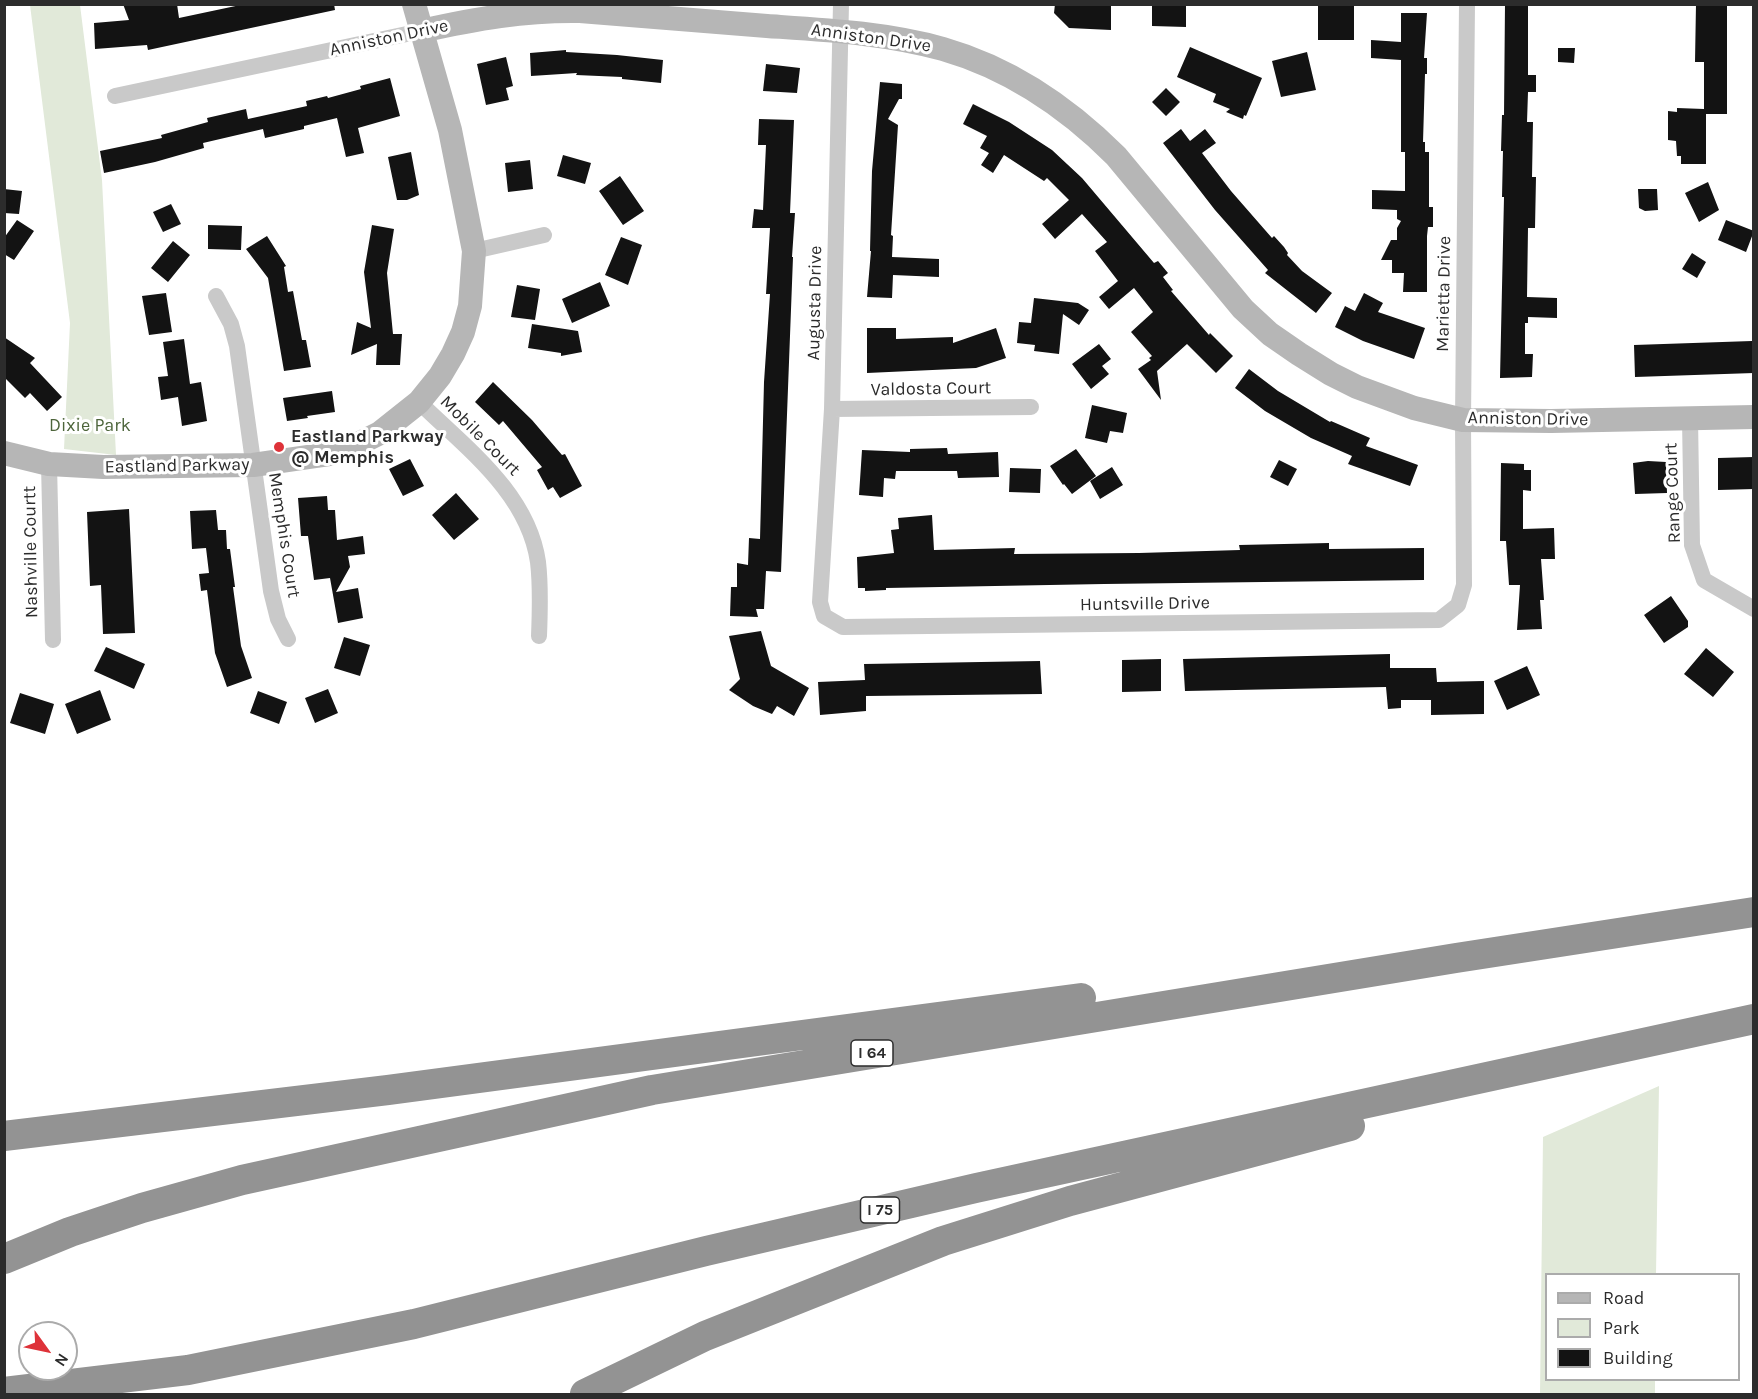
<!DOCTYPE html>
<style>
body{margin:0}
#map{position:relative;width:1758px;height:1399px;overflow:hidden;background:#fff;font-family:Karla,sans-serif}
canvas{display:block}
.frame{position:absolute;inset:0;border:6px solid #2c2c2c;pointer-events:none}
.legend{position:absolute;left:1545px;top:1273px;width:195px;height:108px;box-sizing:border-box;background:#fff;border:2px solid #ababab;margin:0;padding:8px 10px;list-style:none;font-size:18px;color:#2c2c2c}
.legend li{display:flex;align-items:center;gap:12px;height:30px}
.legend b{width:30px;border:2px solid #ababab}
.north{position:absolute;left:18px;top:1321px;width:60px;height:60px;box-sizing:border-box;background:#fff;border:2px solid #ababab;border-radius:50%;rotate:123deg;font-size:16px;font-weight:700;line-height:24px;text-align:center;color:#2c2c2c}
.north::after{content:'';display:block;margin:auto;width:21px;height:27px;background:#de3239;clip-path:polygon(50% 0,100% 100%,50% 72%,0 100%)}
</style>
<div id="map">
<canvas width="1758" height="1399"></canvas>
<div class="frame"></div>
<ul class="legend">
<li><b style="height:8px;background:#b6b6b6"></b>Road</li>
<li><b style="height:16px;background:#e1e9d9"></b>Park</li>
<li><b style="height:16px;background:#131313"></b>Building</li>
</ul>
<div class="north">N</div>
</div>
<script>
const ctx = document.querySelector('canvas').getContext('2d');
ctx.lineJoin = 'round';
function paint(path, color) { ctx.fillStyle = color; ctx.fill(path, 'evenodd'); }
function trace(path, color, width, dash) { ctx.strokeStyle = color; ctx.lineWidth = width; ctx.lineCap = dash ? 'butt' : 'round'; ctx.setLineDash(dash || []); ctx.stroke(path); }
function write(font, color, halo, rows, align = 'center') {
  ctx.font = font + ' Karla,sans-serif'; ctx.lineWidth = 6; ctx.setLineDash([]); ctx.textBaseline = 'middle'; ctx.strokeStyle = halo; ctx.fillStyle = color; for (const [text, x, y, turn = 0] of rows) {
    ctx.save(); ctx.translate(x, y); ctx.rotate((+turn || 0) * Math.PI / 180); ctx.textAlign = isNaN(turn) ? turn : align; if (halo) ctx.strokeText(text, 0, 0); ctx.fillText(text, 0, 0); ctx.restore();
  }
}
paint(new Path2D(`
 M 30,5 L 80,5 L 102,180 L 116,455 L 64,449 L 70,323 Z
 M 1659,1086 L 1656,1274 L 1546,1274 L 1546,1380 L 1655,1380 L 1655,1394 L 1540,1394 L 1543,1137 Z`), '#e1e9d9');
paint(new Path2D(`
 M 123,4 L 177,4 L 179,18 L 245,4 L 334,4 L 335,10 L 148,50 L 147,45 L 95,49 L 94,23 L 129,20 Z
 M 1055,4 L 1111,4 L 1111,30 L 1069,28 L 1054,13 Z
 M 1152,4 L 1186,4 L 1186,27 L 1152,26 Z
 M 1505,4 L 1528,4 L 1528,75 L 1536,75 L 1536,92 L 1528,92 L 1527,122 L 1533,122 L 1532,177 L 1536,177 L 1535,228 L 1528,228 L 1527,297 L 1557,298 L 1557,318 L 1528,317 L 1528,323 L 1525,323 L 1525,354 L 1533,354 L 1532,377 L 1500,378 L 1504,197 L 1502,197 L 1503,151 L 1501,151 L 1502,115 L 1504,115 Z
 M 1696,4 L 1727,4 L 1727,114 L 1706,114 L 1706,164 L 1681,164 L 1681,156 L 1677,156 L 1676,141 L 1668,140 L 1668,111 L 1677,112 L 1677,108 L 1704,109 L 1704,62 L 1695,62 Z
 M 1318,6 L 1354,6 L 1354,40 L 1318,40 Z
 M 1401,13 L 1427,13 L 1424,58 L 1427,58 L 1427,74 L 1425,74 L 1423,142 L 1425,142 L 1425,152 L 1429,152 L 1429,207 L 1433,207 L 1433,227 L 1428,227 L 1427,236 L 1427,292 L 1403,292 L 1404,273 L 1392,273 L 1392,260 L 1381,260 L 1391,240 L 1397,240 L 1397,228 L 1401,221 L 1397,219 L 1397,210 L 1372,209 L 1372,190 L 1405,191 L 1405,152 L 1401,152 L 1401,60 L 1371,58 L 1371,40 L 1401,42 Z
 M 1190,47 L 1262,78 L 1246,116 L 1244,115 L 1243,119 L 1226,112 L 1230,109 L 1213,102 L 1216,94 L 1177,77 Z
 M 1558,48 L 1575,48 L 1574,63 L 1558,62 Z
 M 566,50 L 566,52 L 617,55 L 663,60 L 661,83 L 622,79 L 622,77 L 576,75 L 577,73 L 531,76 L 530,53 Z
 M 1307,52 L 1316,90 L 1281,97 L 1272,61 Z
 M 506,57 L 513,86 L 506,88 L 509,100 L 486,105 L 477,64 Z
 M 766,64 L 800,68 L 797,93 L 763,91 Z
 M 390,78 L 400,116 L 358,128 L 364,153 L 346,157 L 337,118 L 304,126 L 304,129 L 265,138 L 263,129 L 203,143 L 204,148 L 155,162 L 104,173 L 100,151 L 162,138 L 161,135 L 208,122 L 207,118 L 246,109 L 248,119 L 307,106 L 306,101 L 327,96 L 328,98 L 361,89 L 360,86 Z
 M 880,82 L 902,84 L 902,99 L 899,99 L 888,119 L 898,125 L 891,235 L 893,236 L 892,257 L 939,259 L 939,277 L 893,275 L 892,298 L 867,297 L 871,251 L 870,251 L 872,171 Z
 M 1166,88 L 1180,102 L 1166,116 L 1152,102 Z
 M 973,104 L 1009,122 L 1052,150 L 1082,178 L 1154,263 L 1158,261 L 1168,273 L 1163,277 L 1173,290 L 1171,291 L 1209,335 L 1210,333 L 1233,356 L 1216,373 L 1187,344 L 1157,371 L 1161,400 L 1138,369 L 1151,360 L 1149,358 L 1152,356 L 1131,332 L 1153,312 L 1134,288 L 1109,309 L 1099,297 L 1118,281 L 1095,251 L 1107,242 L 1082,214 L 1055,239 L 1042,224 L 1069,200 L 1047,178 L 1044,181 L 1004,155 L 993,173 L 981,165 L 989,153 L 980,148 L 987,136 L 963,124 Z
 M 759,119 L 794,120 L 790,213 L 795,213 L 792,257 L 793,257 L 781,572 L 766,571 L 764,609 L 756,609 L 758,617 L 730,616 L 731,587 L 737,587 L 737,563 L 748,565 L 749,538 L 760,539 L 764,382 L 770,294 L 766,294 L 770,228 L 752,228 L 754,209 L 763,210 L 766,145 L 758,145 Z
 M 1181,129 L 1190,141 L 1205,129 L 1216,143 L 1202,153 L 1231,191 L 1272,238 L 1274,236 L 1284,247 L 1288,253 L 1287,255 L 1302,271 L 1332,293 L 1316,313 L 1265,273 L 1268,270 L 1215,210 L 1163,143 Z
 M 411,152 L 419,195 L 407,200 L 397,200 L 388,157 Z
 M 563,155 L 591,163 L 585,184 L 557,176 Z
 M 530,160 L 533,189 L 508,192 L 505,163 Z
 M 620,176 L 644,211 L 623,225 L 599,191 Z
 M 1708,182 L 1719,210 L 1699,222 L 1685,193 Z
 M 4,189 L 22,191 L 19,214 L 4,213 Z
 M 1638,189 L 1657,189 L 1658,210 L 1645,211 L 1639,208 Z
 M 171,204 L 181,224 L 163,232 L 153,212 Z
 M 17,220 L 34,231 L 14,260 L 4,254 L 4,238 Z
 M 1726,220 L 1754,231 L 1746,252 L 1718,240 Z
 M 208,225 L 242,226 L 241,250 L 208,249 Z
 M 372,225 L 394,229 L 387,273 L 393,334 L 402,334 L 400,365 L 376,365 L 377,344 L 351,355 L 357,322 L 371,328 L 364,272 Z
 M 267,236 L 286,266 L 284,267 L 288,292 L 293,291 L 302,340 L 306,340 L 311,367 L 284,371 L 268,278 L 246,249 Z
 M 621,237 L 642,245 L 628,285 L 605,275 Z
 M 173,241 L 190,255 L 168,282 L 151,268 Z
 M 1692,253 L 1706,262 L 1697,278 L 1682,269 Z
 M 600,282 L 610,306 L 572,323 L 562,299 Z
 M 517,285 L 540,289 L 535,320 L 511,317 Z
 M 166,293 L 172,332 L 149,335 L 142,296 Z
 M 1364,293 L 1383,303 L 1378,312 L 1425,328 L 1414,359 L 1363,341 L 1335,327 L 1345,306 L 1355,311 Z
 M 1034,298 L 1078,303 L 1089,310 L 1079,325 L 1063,314 L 1059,354 L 1034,351 L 1035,345 L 1017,343 L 1019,322 L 1031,323 Z
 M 532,324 L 578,331 L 582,352 L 561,356 L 561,353 L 528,348 Z
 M 867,328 L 896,328 L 896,339 L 953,337 L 953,343 L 996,328 L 1006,358 L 976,368 L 867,373 Z
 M 4,337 L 35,358 L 30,363 L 62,397 L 47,411 L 30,393 L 25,398 L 4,377 Z
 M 184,339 L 190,384 L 201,382 L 207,421 L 182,426 L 178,397 L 161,400 L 158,377 L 168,376 L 163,342 Z
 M 1752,341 L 1754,373 L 1635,377 L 1634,345 Z
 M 1099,344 L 1111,359 L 1102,366 L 1109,374 L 1091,389 L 1072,364 Z
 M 1249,369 L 1278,391 L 1330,422 L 1331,421 L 1370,438 L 1366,446 L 1418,465 L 1410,486 L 1348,464 L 1352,456 L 1311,438 L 1265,411 L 1235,388 Z
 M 493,382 L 532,420 L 562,455 L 565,454 L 582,486 L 560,498 L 553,487 L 548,490 L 537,470 L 542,467 L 503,421 L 499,425 L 475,402 Z
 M 332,391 L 335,412 L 307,416 L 308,418 L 287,421 L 283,398 Z
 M 1092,405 L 1127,413 L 1123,433 L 1110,431 L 1107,443 L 1085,438 Z
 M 947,448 L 948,454 L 998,452 L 999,477 L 958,478 L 957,471 L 896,471 L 895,479 L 884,478 L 883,497 L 859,495 L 862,450 L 910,452 L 910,449 Z
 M 1076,449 L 1096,476 L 1072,494 L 1064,484 L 1063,485 L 1050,466 Z
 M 1754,457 L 1754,489 L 1718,490 L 1718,458 Z
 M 410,459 L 424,486 L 403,496 L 389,469 Z
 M 1279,460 L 1297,469 L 1288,486 L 1270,477 Z
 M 1648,461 L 1666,462 L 1667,493 L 1635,494 L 1633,463 Z
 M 1501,463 L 1524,464 L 1524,470 L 1531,470 L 1531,491 L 1523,490 L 1523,529 L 1554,528 L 1555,559 L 1541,559 L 1544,600 L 1540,600 L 1542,629 L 1517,630 L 1520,585 L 1509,585 L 1506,541 L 1500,541 Z
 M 1112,467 L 1123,485 L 1100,499 L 1090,481 Z
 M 1010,468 L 1041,469 L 1040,493 L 1009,492 Z
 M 456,493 L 479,519 L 454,540 L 432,515 Z
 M 327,496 L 328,510 L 335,510 L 337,540 L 363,536 L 365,554 L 348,556 L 350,567 L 336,592 L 358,588 L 363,618 L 338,623 L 330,578 L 314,580 L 308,536 L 301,536 L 298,498 Z
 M 129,509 L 135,633 L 103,634 L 101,585 L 90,586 L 87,512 Z
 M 216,510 L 218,530 L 226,530 L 227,549 L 230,549 L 235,587 L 233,587 L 241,646 L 252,678 L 227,687 L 215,653 L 207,590 L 201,591 L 199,574 L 209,573 L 206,548 L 192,549 L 190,511 Z
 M 932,515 L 934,550 L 1015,548 L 1014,554 L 1139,553 L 1240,550 L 1239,545 L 1329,543 L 1329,549 L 1424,548 L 1424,580 L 1104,584 L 886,588 L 886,590 L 865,591 L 865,588 L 858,588 L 857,557 L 894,553 L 891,530 L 899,529 L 898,518 Z
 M 1671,596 L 1688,621 L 1688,627 L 1664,643 L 1644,615 Z
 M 761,631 L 771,666 L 809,688 L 794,716 L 777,706 L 772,714 L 753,706 L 729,690 L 740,679 L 729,636 Z
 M 344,637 L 370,645 L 360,676 L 334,668 Z
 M 106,647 L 145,664 L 134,689 L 94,671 Z
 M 1706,648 L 1734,672 L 1713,697 L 1684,674 Z
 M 1390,654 L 1390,668 L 1436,668 L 1437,682 L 1484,681 L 1484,714 L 1431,715 L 1431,700 L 1401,700 L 1401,708 L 1388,709 L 1386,687 L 1185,691 L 1183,659 Z
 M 1161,659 L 1161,691 L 1122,692 L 1122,660 Z
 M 1040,661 L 1042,694 L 866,696 L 866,711 L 820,715 L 818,682 L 865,680 L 864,664 Z
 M 1527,666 L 1540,695 L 1507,710 L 1494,681 Z
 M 328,689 L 338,713 L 315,723 L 305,698 Z
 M 100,690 L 111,720 L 77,734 L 65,704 Z
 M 258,691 L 287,702 L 279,724 L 250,713 Z
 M 20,693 L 54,704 L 45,734 L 10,723 Z`), '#131313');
trace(new Path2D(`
 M 841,4 L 832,409 L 820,602 L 824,616 L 843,627 L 1439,620 L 1458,605 L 1464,585 L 1463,420 L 1467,4
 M 115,96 L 421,31
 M 474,251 L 544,235
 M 216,296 L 231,324 L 237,346 L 271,591 L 278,619 L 288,639
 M 419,402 C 466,448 528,493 538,562 C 541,587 540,611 539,636
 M 832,409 L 1031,407
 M 1690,418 L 1692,545 L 1704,580 L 1754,609
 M 49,464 L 53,640`), '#c9c9c9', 16);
trace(new Path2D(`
 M 421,31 C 475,19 525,10 580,11 C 642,16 705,21 767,26 C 826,30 886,33 943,49 C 1009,68 1068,108 1116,156 L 1243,309 L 1270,334 L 1299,354 L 1331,374 L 1357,387 L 1414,408 L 1463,420 L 1551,421 L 1754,417
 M 4,453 L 49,464 L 103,467 L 253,465 L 329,454 L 356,445 L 380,433 L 419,402 L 440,376 L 453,354 L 463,332 L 470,306 L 474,251 L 450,130 L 414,4`), '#b6b6b6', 24);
trace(new Path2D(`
 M 4,1136 L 388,1090 L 1081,998
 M 4,1259 L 70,1232 L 142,1208 L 242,1180 L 652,1090 L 1456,958 L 1754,912
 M 4,1392 L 188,1370 L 414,1324 L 706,1251 L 976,1188 L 1754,1019
 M 585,1394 L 705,1336 L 943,1241 L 1070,1201 L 1350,1126`), '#939393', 30);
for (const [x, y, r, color] of [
 [279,447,6,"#de3239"]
]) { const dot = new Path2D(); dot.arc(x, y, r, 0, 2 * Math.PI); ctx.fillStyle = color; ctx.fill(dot); trace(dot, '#fff', 2); }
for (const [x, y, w] of [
 [872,1053,42],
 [880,1210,39]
]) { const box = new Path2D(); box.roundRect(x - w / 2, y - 13, w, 26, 4.5); ctx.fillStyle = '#fff'; ctx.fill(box); trace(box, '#2c2c2c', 1.5); }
write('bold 16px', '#2c2c2c', null, [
 ["I 64",872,1053],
 ["I 75",880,1210]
]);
write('18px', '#2c2c2c', '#fff', [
 ["Anniston Drive",389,38,-12],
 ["Anniston Drive",871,38,8],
 ["Marietta Drive",1444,294,-89],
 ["Augusta Drive",815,303,-89],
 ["Valdosta Court",931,389,-1],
 ["Anniston Drive",1528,419,1],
 ["Mobile Court",480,436,45],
 ["Eastland Parkway",177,466,-1],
 ["Range Court",1673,493,-92],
 ["Memphis Court",284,535,81],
 ["Nashville Courtt",31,552,-91],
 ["Huntsville Drive",1145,604,-1]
]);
write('18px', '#4d653b', '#fff', [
 ["Dixie Park",90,426]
]);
write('bold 18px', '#2c2c2c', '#fff', [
 ["Eastland Parkway",291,437],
 ["@ Memphis",291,458]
], 'left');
</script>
